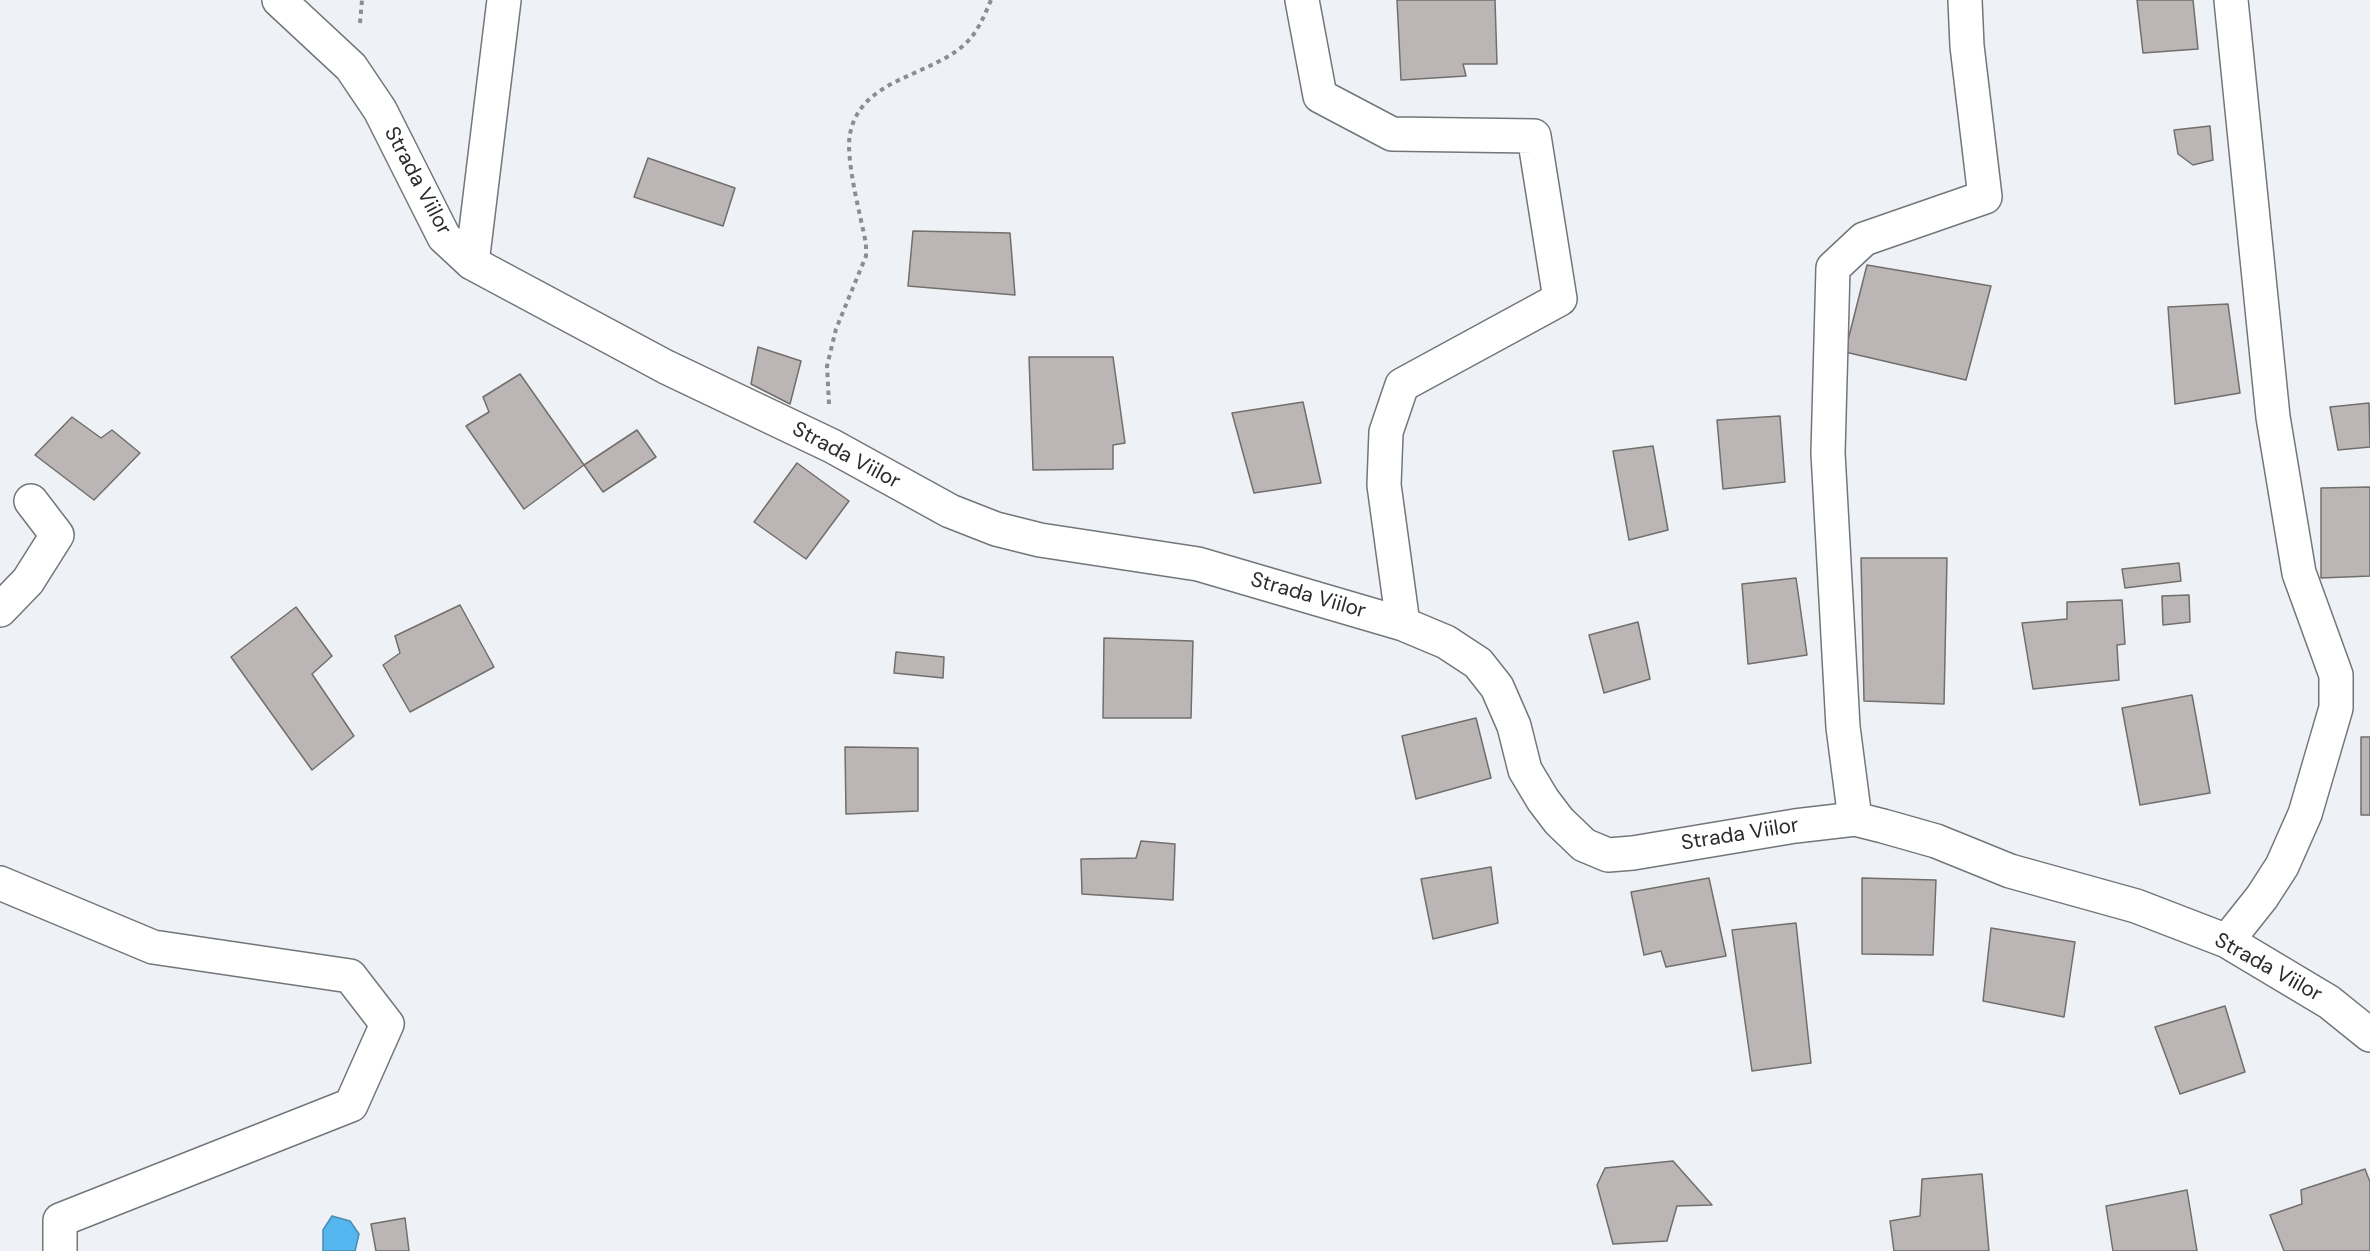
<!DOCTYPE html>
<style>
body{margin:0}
canvas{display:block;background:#eef2f6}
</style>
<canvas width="2370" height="1251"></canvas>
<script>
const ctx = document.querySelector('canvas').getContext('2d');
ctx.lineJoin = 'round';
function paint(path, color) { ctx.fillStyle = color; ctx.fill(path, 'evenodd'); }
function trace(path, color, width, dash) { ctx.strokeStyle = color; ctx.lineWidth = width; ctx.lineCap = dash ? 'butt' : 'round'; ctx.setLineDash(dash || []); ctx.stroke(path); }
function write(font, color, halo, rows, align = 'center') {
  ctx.font = font + ' "DM Sans",sans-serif'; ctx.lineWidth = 4.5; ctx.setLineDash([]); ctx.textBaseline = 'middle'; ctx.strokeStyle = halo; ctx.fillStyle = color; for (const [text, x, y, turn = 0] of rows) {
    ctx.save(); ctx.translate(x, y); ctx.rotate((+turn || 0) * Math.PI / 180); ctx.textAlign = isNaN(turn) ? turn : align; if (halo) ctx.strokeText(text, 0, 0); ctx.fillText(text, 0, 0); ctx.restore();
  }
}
const water = new Path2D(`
 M 332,1216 L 350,1221 L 359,1234 L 355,1251 L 323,1251 L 323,1230 Z`);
paint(water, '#56b6ef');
trace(water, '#488cb4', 1.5);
const building = new Path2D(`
 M 1397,0 L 1495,0 L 1497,64 L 1463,64 L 1466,76 L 1401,80 Z
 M 2137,0 L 2193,0 L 2198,49 L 2143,53 Z
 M 2210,126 L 2213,160 L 2193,165 L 2178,154 L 2174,130 Z
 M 648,158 L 735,188 L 723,226 L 634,197 Z
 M 913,231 L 1010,233 L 1015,295 L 908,286 Z
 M 1867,265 L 1991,286 L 1966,380 L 1845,352 Z
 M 2228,304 L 2240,393 L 2175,404 L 2168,307 Z
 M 758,347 L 801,361 L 790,404 L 751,384 Z
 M 1029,357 L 1113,357 L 1125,443 L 1113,445 L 1113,469 L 1033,470 Z
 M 520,374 L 584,465 L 524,509 L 466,426 L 489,412 L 483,397 Z
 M 1303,402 L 1321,483 L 1254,493 L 1232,413 Z
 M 2369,403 L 2370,447 L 2338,450 L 2330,407 Z
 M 1780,416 L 1785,482 L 1723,489 L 1717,420 Z
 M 72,417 L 101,438 L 112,430 L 140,453 L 94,500 L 35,455 Z
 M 637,430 L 656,457 L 603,492 L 584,465 Z
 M 1653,446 L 1668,530 L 1629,540 L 1613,451 Z
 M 797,463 L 849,501 L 806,559 L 754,522 Z
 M 2370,487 L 2370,576 L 2321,578 L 2321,488 Z
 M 1861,558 L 1947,558 L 1944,704 L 1864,701 Z
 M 2179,563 L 2181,581 L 2125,588 L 2122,569 Z
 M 1796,578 L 1807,655 L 1748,664 L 1742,584 Z
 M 2189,595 L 2190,622 L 2163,625 L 2162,596 Z
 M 2122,600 L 2125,644 L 2117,645 L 2119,680 L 2033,689 L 2022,623 L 2067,619 L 2067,602 Z
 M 460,605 L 494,667 L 410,712 L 383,665 L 400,653 L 395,636 Z
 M 296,607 L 332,656 L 312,674 L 354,736 L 312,770 L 231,657 Z
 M 1638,622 L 1650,679 L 1604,693 L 1589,635 Z
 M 1104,638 L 1193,641 L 1191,718 L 1103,718 Z
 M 896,652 L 944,657 L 943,678 L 894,673 Z
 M 2192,695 L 2210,793 L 2140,805 L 2122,708 Z
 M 1476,718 L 1491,778 L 1416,799 L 1402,736 Z
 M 2361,737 L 2370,737 L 2370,815 L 2361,815 Z
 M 845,747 L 918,748 L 918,811 L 846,814 Z
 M 1141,841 L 1175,844 L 1173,900 L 1082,894 L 1081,859 L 1136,858 Z
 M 1491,867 L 1498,923 L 1433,939 L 1421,879 Z
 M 1709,878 L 1726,956 L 1666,967 L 1661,951 L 1644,955 L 1631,892 Z
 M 1862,878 L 1936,880 L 1933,955 L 1862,954 Z
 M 1796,923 L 1811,1063 L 1752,1071 L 1732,930 Z
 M 1991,928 L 2075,942 L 2064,1017 L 1983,1001 Z
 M 2225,1006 L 2245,1072 L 2180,1094 L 2155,1027 Z
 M 1673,1161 L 1712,1205 L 1677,1206 L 1667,1241 L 1613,1244 L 1597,1185 L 1605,1168 Z
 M 2365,1169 L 2370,1182 L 2370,1251 L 2284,1251 L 2270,1215 L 2302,1204 L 2301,1190 Z
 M 1982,1174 L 1989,1251 L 1894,1251 L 1890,1221 L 1920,1216 L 1922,1179 Z
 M 2187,1190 L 2197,1251 L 2113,1251 L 2106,1206 Z
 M 405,1218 L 409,1251 L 376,1251 L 371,1224 Z`);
paint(building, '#bbb6b5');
trace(building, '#726e6c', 1.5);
const street = new Path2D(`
 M 279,0 L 351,67 L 380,110 L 444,237 L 472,263 L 666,367 L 832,446 L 950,511 L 996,529 L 1040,540 L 1198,564 L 1403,624 L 1446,642 L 1478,663 L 1497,687 L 1514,726 L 1525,770 L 1543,800 L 1559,821 L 1584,845 L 1608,855 L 1633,853 L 1795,826 L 1855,819 L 1883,826 L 1936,841 L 2010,871 L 2136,906 L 2227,941 L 2329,1002 L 2370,1035
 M 1302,0 L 1320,96 L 1392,134 L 1534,136 L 1560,299 L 1402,385 L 1386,432 L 1384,485 L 1403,624
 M 472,263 L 504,0
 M 0,610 L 28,581 L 57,535 L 31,501
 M 1855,819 L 1843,727 L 1828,453 L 1833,268 L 1864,239 L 1985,197 L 1967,46 L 1965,0
 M 0,883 L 153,947 L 350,976 L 387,1024 L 351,1105 L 60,1220 L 60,1251
 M 2227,941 L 2262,897 L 2282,866 L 2305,814 L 2336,708 L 2336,675 L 2299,573 L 2273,417 L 2231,0`);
trace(street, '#737679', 36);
trace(new Path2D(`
 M 360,23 L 362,0
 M 829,404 L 827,366 L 836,329 L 866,256 L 866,244 C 861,217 845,159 850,134 C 861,76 935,77 969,40 C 979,29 985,14 991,0`), '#8b8e90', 4, [4.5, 4.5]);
trace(street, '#fff', 33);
write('21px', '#292b2c', '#fff', [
 ["Strada Viilor",417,181,62],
 ["Strada Viilor",846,456,28],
 ["Strada Viilor",1308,596,16],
 ["Strada Viilor",1740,835,-9],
 ["Strada Viilor",2268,968,29]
]);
</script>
